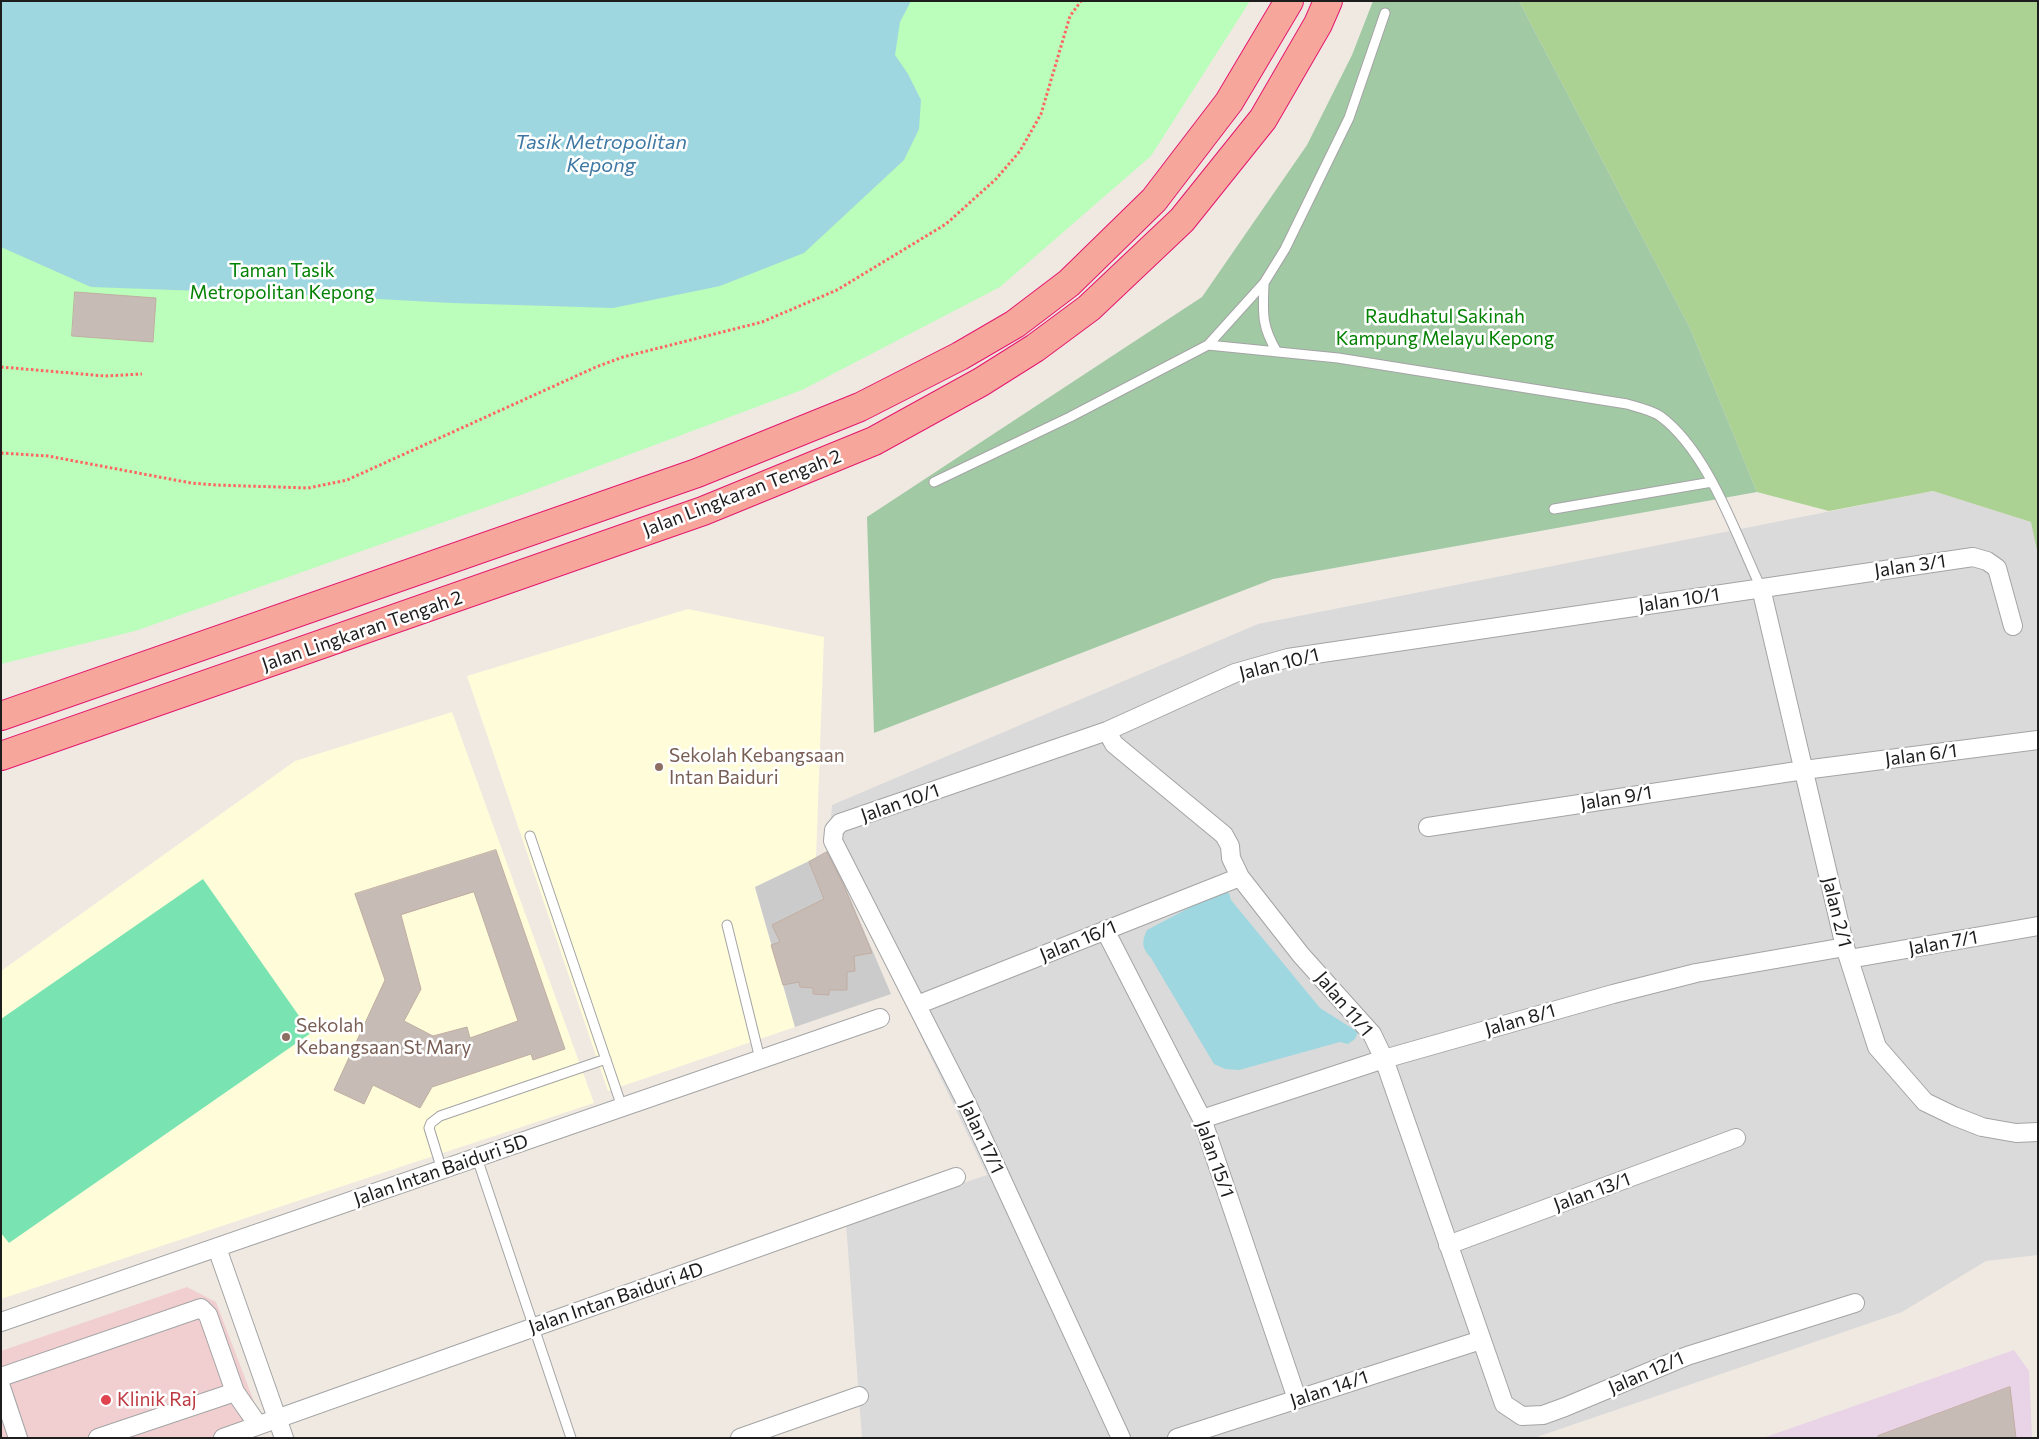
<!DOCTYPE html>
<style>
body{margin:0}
#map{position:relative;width:2039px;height:1439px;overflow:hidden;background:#efe9e2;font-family:Commissioner,sans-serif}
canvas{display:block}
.frame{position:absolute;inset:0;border:2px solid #1d1d1d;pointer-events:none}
</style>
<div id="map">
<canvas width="2039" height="1439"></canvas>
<div class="frame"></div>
</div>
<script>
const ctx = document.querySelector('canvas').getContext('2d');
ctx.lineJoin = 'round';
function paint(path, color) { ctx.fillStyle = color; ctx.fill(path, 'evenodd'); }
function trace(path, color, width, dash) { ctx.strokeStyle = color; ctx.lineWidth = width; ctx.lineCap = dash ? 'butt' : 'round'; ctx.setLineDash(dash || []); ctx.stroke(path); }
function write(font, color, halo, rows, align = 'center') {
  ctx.font = font + ' Commissioner,sans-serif'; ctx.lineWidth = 5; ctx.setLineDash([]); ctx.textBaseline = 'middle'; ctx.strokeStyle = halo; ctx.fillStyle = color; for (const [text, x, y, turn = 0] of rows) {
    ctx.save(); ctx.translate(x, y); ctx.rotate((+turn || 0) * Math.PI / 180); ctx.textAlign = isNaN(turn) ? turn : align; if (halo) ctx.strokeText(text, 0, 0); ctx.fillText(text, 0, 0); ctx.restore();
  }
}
paint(new Path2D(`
 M 1933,491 L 2031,522 L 2038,521 L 2038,1255 L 1986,1261 L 1902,1312 L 1534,1438 L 862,1438 L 846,1223 L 987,1175 L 829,844 L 832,805 L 1258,624 Z`), '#dbdada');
paint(new Path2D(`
 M 187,1287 L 216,1302 L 266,1433 L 253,1438 L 1,1438 L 1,1351 Z`), '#f1cfd1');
paint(new Path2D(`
 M 2014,1350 L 2029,1371 L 2032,1438 L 1763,1438 Z`), '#e9d3e6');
paint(new Path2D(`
 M 688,609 L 824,637 L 816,858 L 755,888 L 795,1027 L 608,1091 L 467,676 Z
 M 452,712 L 594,1103 L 1,1299 L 1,971 L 295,761 Z`), '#fffcda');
paint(new Path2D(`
 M 830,851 L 891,994 L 795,1027 L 755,887 Z`), '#cbcbcb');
paint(new Path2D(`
 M 1519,1 L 2038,1 L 2038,555 L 2031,522 L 1933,491 L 1829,511 L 1757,492 L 1690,328 Z`), '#abd193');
paint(new Path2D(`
 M 1373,1 L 1519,1 L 1690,328 L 1757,492 L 1273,579 L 874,733 L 867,517 L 1202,297 L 1307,145 L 1352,55 Z`), '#a1c9a4');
paint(new Path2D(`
 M 1,1 L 1250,1 L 1151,156 L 1000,287 L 802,390 L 529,492 L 135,631 L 1,664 Z`), '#bbfdba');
paint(new Path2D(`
 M 203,879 L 311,1033 L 9,1243 L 1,1233 L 1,1019 Z`), '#79e4b2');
paint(new Path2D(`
 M 1,1 L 911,1 L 900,22 L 895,55 L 908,74 L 921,100 L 919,129 L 904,160 L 804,253 L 720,286 L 613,308 L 452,303 L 285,294 L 91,287 L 1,247 Z
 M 1219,892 L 1229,893 L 1231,900 L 1320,1008 L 1358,1032 L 1355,1039 L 1348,1044 L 1340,1042 L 1239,1070 L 1225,1069 L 1214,1064 L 1151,958 C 1142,948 1141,943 1147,930 Z`), '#9ed7e0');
const building = new Path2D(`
 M 75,292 L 156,298 L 153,342 L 72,336 Z
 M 496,850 L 565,1049 L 533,1060 L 531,1054 L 432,1087 L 420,1108 L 373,1085 L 364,1104 L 334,1090 L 385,980 L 355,894 ZM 474,892 L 518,1021 L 470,1038 L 467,1027 L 433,1036 L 404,1021 L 421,989 L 401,915 Z
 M 827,852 L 844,886 L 872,953 L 854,956 L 855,971 L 847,972 L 847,990 L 829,990 L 829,995 L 813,994 L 813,988 L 800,987 L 799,982 L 783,985 L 771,945 L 780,942 L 772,925 L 824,899 L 809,862 Z
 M 2010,1387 L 2016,1438 L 1878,1438 L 1878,1436 Z`);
paint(building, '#c7bbb5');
trace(building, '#c1aea3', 1);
const service = new Path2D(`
 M 1264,283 C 1263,313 1261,325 1277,352
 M 1208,345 L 1264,283 L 1285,249 L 1349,118 L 1385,13
 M 934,482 L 1070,417 L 1208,345 L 1338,358 L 1627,404 C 1637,407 1651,410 1660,416 C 1708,451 1736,535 1761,588
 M 1554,509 L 1712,482
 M 530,836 L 622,1107
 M 727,925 L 760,1059
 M 477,1158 L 571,1438
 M 442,1170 L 429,1128 L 431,1123 L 440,1116 L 606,1059`);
const minor = new Path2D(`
 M 1761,588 L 1845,947 L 1877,1047 L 1925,1102 L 1954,1116 L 1982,1127 L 2016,1133 L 2038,1132
 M 1107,731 L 1114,744 L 1224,835 L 1230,846 L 1231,858 L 1240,877 L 1301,955 L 1372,1034 L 1384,1059 L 1504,1404 L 1522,1416 L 1543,1415 L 1565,1407 L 1687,1356 L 1855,1303
 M 1428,827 L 1804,770 L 2038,740
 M 1105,930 L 1202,1119 L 1297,1399
 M 1849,959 L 2038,926
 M 917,1005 L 1240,877
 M 1202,1119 L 1384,1059 L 1613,994 L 1696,973 L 1845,947
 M 1448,1245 L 1736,1138
 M 217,1248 L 284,1438
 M 1,1322 L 880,1018
 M 1,1377 L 201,1308 L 208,1315 L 235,1392 L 258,1425
 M 1,1387 L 18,1438
 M 98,1438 L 235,1392
 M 223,1438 L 956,1177
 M 740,1438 L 859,1396
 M 1121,1438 L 967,1104 L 833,841 L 834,830 L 840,823 L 1107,731 L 1235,673 L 1288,658 L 1973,557 L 1987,561 L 1997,568 L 2013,626
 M 1177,1438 L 1481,1340`);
const trunk = new Path2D(`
 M 1,716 L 697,473 L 860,407 L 960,356 L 1015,324 L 1069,283 L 1154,200 L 1229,102 L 1289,1
 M 1,756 L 703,511 L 874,441 L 981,382 L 1035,348 L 1089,308 L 1182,220 L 1263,119 L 1318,24 L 1328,1`);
trace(service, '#a4a4a4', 11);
trace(minor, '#a4a4a4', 20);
trace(trunk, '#e4176f', 30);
trace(new Path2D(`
 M 1,367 L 105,376 L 142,374
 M 1,453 L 48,456 L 191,483 L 216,485 L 308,488 L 347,480 L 596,367 L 623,357 L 762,322 L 837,290 L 946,224 L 996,179 L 1020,151 L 1041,114 L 1070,16 L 1081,1`), '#ff6562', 3, [2.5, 2.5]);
trace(service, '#fff', 9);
trace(minor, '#fff', 18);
trace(trunk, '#f6a69b', 28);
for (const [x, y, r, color] of [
 [659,767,5,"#8d6e63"],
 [286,1037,5,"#8d6e63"],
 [106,1400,6,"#e0444e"]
]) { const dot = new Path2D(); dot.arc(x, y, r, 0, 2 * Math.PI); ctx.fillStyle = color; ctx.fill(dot); trace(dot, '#fff', 2); }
write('19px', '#048204', '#fff', [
 ["Taman Tasik",282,271],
 ["Metropolitan Kepong",282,293],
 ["Raudhatul Sakinah",1445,317],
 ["Kampung Melayu Kepong",1445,339]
]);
write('19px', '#1d1d1d', '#fff', [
 ["Jalan Lingkaran Tengah 2",742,493,-21],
 ["Jalan 3/1",1910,566,-8],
 ["Jalan 10/1",1679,600,-8],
 ["Jalan Lingkaran Tengah 2",362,631,-19],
 ["Jalan 10/1",1279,664,-14],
 ["Jalan 6/1",1921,755,-7],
 ["Jalan 9/1",1616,798,-9],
 ["Jalan 10/1",900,803,-19],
 ["Jalan 2/1",1837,912,76],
 ["Jalan 16/1",1078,941,-22],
 ["Jalan 7/1",1943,943,-10],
 ["Jalan 11/1",1344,1004,50],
 ["Jalan 8/1",1520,1020,-16],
 ["Jalan 17/1",982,1137,65],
 ["Jalan 15/1",1215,1159,71],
 ["Jalan Intan Baiduri 5D",441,1170,-19],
 ["Jalan 13/1",1592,1192,-20],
 ["Jalan Intan Baiduri 4D",616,1298,-19],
 ["Jalan 12/1",1646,1373,-23],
 ["Jalan 14/1",1329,1389,-18]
]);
write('19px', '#785e54', '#fff', [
 ["Sekolah Kebangsaan",669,756],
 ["Intan Baiduri",669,778],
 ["Sekolah",296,1026],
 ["Kebangsaan St Mary",296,1048]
], 'left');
write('19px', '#be3a42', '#fff', [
 ["Klinik Raj",117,1400]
], 'left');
write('italic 20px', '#3e78a3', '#fff', [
 ["Tasik Metropolitan",601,142],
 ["Kepong",601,165]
]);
</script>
